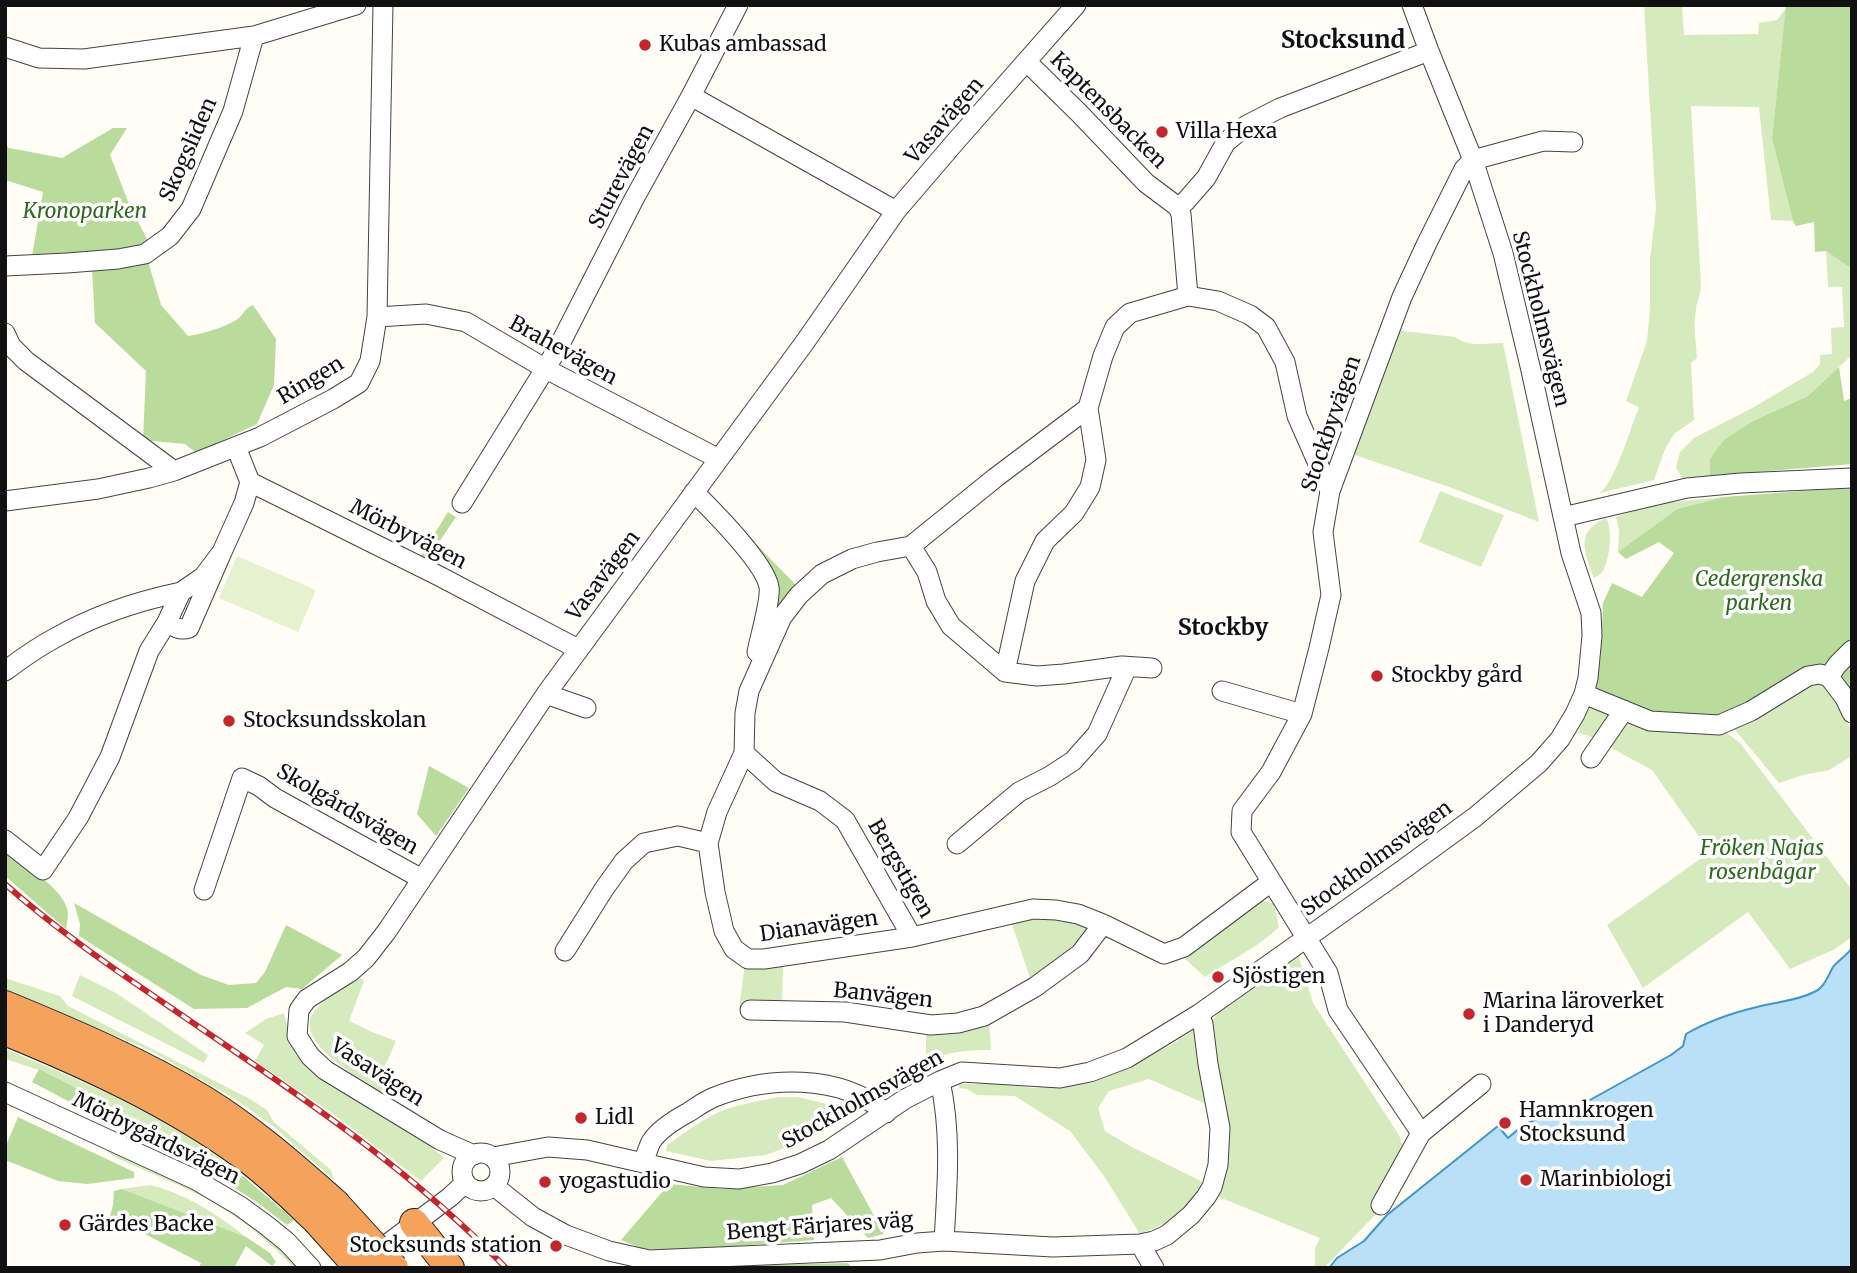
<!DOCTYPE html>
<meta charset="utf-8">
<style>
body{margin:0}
#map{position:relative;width:1857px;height:1273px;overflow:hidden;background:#fffdf5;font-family:Merriweather,serif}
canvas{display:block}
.frame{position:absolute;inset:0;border:7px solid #111;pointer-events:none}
</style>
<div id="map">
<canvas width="1857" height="1273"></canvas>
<div class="frame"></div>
</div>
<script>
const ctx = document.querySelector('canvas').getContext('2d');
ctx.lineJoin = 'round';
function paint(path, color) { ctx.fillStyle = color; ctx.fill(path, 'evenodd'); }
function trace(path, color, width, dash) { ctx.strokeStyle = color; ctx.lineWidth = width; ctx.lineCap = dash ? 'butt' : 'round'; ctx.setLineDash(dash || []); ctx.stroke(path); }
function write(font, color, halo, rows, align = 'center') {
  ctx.font = font + ' Merriweather,serif'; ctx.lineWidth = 7; ctx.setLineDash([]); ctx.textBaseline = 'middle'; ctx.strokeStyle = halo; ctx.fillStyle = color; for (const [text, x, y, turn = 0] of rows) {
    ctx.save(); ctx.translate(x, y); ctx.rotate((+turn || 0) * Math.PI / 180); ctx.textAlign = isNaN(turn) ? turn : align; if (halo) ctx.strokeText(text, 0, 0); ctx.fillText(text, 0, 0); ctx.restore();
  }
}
paint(new Path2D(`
 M 1644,5 L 1682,5 L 1684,35 L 1758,34 L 1759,23 L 1777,20 L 1786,8 L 1772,139 L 1793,221 L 1771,220 L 1759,107 L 1691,106 L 1701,286 C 1701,295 1697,301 1696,309 C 1693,325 1696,343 1697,358 L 1691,363 L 1694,420 L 1674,434 L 1665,449 L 1654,480 L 1600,493 C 1616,479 1630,429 1639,407 L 1626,401 L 1647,341 L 1650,308 L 1650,259 L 1656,209 Z
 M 1826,251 L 1852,269 L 1852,355 L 1808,396 L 1755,420 L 1710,459 L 1710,476 L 1682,478 L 1676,467 L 1680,452 L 1694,438 L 1754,407 L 1813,372 L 1820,364 L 1820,355 L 1832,354 L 1831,328 L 1844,327 L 1842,287 L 1828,287 Z
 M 1393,330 L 1455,337 C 1470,348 1487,343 1503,343 L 1539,522 L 1452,488 L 1352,454 Z
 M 1440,491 L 1504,515 L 1481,567 L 1419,542 Z
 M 1724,497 L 1677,509 L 1618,552 L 1619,530 L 1616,517 L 1653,504 Z
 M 1606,518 C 1613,530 1610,558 1603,571 C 1601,574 1597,576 1594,578 C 1584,552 1575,531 1606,518 Z
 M 1806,681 L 1831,686 L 1852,732 L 1852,756 L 1829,770 L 1803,775 L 1779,783 L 1731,725 Z
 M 1593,695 L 1727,733 L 1740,743 L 1852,890 L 1852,937 L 1835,949 L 1790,969 L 1748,912 L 1643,988 L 1607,925 L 1710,852 L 1652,770 L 1587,735 L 1578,733 Z
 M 1261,900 L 1274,904 L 1279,927 C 1258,948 1230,960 1205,977 L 1182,956 Z
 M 1051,915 L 1086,923 L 1086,933 L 1064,954 L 1030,978 L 1011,921 Z
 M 1297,951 L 1313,1003 L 1399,1135 L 1403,1147 L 1378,1212 L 1324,1268 L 1315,1268 L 1315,1248 L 1320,1238 L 1214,1195 L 1211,1022 L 1222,1008 Z
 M 745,963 L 783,966 L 782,1005 L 739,1009 Z
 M 80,975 L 116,993 L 208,1055 L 204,1063 L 72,996 Z
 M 359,977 L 364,981 L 349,1021 L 372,1032 L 396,1041 L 387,1062 L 373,1080 L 383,1088 L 380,1092 C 360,1078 290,1041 315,1010 C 326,996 344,986 359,977 Z
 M 5,978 L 60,996 L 68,1006 L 250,1099 L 267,1110 L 274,1122 L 331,1170 L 334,1180 L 274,1127 L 235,1099 L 151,1051 L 5,989 Z
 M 284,1013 L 290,1038 L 417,1135 L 444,1158 L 421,1181 L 332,1113 L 255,1061 L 264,1045 L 245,1033 L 266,1019 Z
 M 989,1021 L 991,1050 C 968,1050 947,1051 926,1063 L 926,1026 Z
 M 1197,1028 L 1206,1104 L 1149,1079 L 1109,1091 L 1098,1108 L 1105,1131 L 1130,1146 L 1205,1183 L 1186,1208 L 1173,1220 L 1140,1234 L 1104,1176 L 1070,1131 L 1015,1096 L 977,1095 L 967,1089 L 958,1088 L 960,1084 L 1004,1084 L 1033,1088 L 1092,1083 L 1171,1045 Z
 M 5,1049 C 89,1084 174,1119 244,1177 L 214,1169 L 170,1137 L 39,1070 L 5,1059 Z
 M 778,1097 L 798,1097 L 843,1108 L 847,1112 L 830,1127 L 803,1141 L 766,1155 L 711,1161 L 666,1151 L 667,1145 C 685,1133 703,1118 724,1110 C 741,1104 760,1101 778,1097 Z
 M 106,1149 L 214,1199 L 271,1240 L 298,1268 L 294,1268 C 270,1242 243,1220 212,1202 C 182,1185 149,1173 117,1158 L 106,1151 Z
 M 150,1185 C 186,1194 217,1214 246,1237 L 122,1189 Z`), '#d5ebbd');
paint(new Path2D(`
 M 1786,5 L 1852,5 L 1852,269 L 1826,251 L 1815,252 L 1814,222 L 1796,226 L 1793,221 L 1772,139 Z
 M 113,128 L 127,128 L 110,155 L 129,204 L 148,241 L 132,249 L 31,262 L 43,192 L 5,180 L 5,145 L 9,148 L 62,158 Z
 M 148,261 L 161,305 L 188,336 C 202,334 231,326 241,316 C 245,311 246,308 253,305 L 276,339 L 274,385 L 257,424 L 196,453 L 185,444 L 143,440 L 146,371 L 95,323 L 92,269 Z
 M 1839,367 L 1844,401 L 1852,398 L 1852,464 L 1710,476 L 1710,459 L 1724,440 L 1755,420 L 1808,396 Z
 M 1828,489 L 1852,489 L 1852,696 L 1841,677 L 1825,667 L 1715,720 L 1647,718 L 1593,695 L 1601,645 L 1603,603 L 1612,583 L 1642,597 L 1674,553 L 1659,542 L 1626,559 L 1618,552 L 1677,509 L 1724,497 Z
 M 448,512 L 456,517 L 427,560 L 420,557 Z
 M 751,539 L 798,587 L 770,632 L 776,578 Z
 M 429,766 L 469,788 L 436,836 L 417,814 Z
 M 5,850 C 23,865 64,888 68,912 C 68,917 67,924 66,929 L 5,876 Z
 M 74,903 L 201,975 L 229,985 L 256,983 L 265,972 L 286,925 L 342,955 L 302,989 L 286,987 L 247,1008 L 194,1009 L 79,936 L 80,924 Z
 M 39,1069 L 170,1137 L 214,1169 L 244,1177 L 294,1220 L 287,1225 L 258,1203 L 213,1174 L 156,1148 L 32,1082 Z
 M 18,1117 L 134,1172 L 134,1178 L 87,1184 L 58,1181 L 5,1160 L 5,1148 Z
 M 842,1157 L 884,1234 L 868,1238 L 831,1198 L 812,1205 L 814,1240 L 686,1250 L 643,1249 L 621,1240 L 669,1184 L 722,1189 L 783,1185 Z
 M 122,1189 L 246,1237 L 270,1253 L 276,1262 L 272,1266 L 246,1246 L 234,1268 L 199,1268 L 201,1263 L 110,1216 L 113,1205 L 114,1191 Z
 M 848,1263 L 852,1268 L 645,1268 Z`), '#b9dc9c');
paint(new Path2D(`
 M 237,556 L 316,590 L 298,632 L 219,598 Z`), '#e6f2cf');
const water = new Path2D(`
 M 1852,948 L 1852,1268 L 1329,1268 L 1337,1258 L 1364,1241 L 1387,1215 L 1498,1126 L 1508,1138 L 1522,1126 L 1534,1120 L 1581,1105 L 1671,1055 L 1683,1046 L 1686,1034 C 1708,1021 1732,1013 1757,1007 C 1775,1002 1797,1001 1814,992 C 1824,988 1828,976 1833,967 C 1837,962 1847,955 1852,948 Z`);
paint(water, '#b9e0f7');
trace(water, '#3f96cf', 2);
const minor = new Path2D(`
 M 5,47 L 39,58 L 84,59 L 254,36 L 356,5
 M 1027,62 L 1079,113 L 1146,183 L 1178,207 L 1181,214 L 1188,296 L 1218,301 L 1250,315 L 1266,327 L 1285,362 L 1297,416 L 1330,491
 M 691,96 L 896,211
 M 1178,207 L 1185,202 L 1206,178 L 1226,142 L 1247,125 L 1280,108 L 1429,51
 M 5,266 L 67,263 L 118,259 L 145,254 L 170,236 L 191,209 L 233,111 L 254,36
 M 377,317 L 426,314 L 466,322 L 546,369 L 719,459
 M 5,333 L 11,346 L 26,361 L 174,471
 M 236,447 L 250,482 L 439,576 L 578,649
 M 694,492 C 713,511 765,563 769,587 C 771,599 760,637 757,652
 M 5,501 L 98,489 L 149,478 L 174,471 L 260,437 L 333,399 L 359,383 L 370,361 L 377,317 L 383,5
 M 462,503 L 558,348 L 634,199 L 691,96 L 738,5
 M 1563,517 L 1687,488 L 1741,483 L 1852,478
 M 911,546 L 927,572 L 936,601 L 951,626 L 1005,672 L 1037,676 L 1064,674 L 1122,666 L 1152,668
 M 222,552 L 189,628 C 180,631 174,627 167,622 L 181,592 L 203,577 L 222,552 L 244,503 L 250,482
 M 1852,650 L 1837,665 L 1829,677 L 1845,698 L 1852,713
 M 5,671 C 21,659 38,647 55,638 C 93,616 138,601 181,592
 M 1005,672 L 1025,581 L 1045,541 L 1074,513 L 1090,487 L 1096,460 L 1088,408
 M 1222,691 L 1302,714
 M 546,694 L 586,708
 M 1584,694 L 1650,721 L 1719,725 L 1751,711 L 1808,676 L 1820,674 L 1829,677
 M 744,753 L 717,812 L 708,843 L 715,892 L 724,931 L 734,949 L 748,959 L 764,959 L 912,937 L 1033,909 L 1056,910 L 1078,914 L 1103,924 L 1164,954 L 1184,947 L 1271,882
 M 1591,758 L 1624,710
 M 5,840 L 43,870 L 78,818 L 110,757 L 149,651 L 167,622
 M 957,844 L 1019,792 L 1050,776 L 1073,761 L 1097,734 L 1127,667
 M 204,890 L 242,778 L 259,786 L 275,798 L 422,879
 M 912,937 L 845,820 L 820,801 L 776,782 L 744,753 L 745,713 L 749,691 L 782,617 L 799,595 L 822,574 L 852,559 L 877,552 L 911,546 L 995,478 L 1088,408 L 1103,356 L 1115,327 L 1130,313 L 1188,296
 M 565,951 L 604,889 L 624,861 L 644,843 L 678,836 L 708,843
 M 750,1010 L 845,1012 L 931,1025 L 958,1023 L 984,1016 L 1035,987 L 1080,954 L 1103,924
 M 940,1081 C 952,1134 947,1188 944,1241
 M 5,1092 L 196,1180 L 240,1206 L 266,1225 L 287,1242 L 311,1268
 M 1421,1133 L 1338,1010 L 1328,973 L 1241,832 L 1242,811 L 1271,772 L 1302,714 L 1319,648 L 1331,595 L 1323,532 L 1330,491 L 1402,297 L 1427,243 L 1464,169 L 1473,160 L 1543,141 L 1573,142
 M462 1172a19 19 0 1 1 38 0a19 19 0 1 1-38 0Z
 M 474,1155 L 440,1140 L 325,1070 L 310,1056 L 297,1036 L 299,1010 L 307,999 L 350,972 L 366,958 L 387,931 L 546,694 L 805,342 L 896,211 L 956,141 L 1076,5
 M 493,1157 L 548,1147 L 587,1150 L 704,1177 L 739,1179 L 772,1173 L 800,1164 L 829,1150 L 905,1099 L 940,1081 L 962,1072 L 1060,1078 L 1090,1072 L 1127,1058 L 1199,1014 L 1401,871 L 1475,817 L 1526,774 L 1539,763 L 1560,739 L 1575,714 L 1584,694 L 1588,678 L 1592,636 L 1591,613 L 1571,553 L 1530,366 L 1503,253 L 1473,160 L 1429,51 L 1412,5
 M 643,1162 C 646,1156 648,1148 651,1142 C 659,1129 676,1119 689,1112 C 696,1107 704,1102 712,1098 C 766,1076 840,1073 886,1113
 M 494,1186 L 533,1217 L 566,1235 L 609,1251 L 649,1260 L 880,1250 L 917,1243 L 944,1241 L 1053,1247 L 1140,1244 L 1154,1241 L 1167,1235 L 1191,1215 L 1206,1197 L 1212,1187 L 1218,1165 L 1220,1128 L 1208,1064 L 1203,1024 L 1199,1014
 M 1381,1205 L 1421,1133 L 1481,1084
 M 1140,1244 L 1154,1268
 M 370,1257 L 450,1197 L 465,1183`);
const highway = new Path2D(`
 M 5,1005 C 73,1033 141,1062 204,1100 C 251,1129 293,1166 335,1203
 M 5,1031 C 88,1065 171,1103 244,1156 C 270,1175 293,1198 316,1220
 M 414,1223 L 450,1268`);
trace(minor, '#444', 21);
trace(highway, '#222', 30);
trace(minor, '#fff', 19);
trace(highway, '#f5a25d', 28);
const rail = new Path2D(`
 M 5,884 C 59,932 120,973 180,1014 C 294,1092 409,1167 506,1268`);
trace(rail, '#c4262e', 6);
trace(rail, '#fff', 3.5, [10]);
const highwayBridge = new Path2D(`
 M 335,1203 L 394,1268
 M 316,1220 L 359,1268`);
trace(highwayBridge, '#222', 30, []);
trace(highwayBridge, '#f5a25d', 28);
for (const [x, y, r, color] of [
 [645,45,7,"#c4262e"],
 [1162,132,7,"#c4262e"],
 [1377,676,7,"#c4262e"],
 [229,721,7,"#c4262e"],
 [1218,977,7,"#c4262e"],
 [1469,1014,7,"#c4262e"],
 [581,1118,7,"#c4262e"],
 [1505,1123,7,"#c4262e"],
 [1526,1180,7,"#c4262e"],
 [545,1182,7,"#c4262e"],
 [65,1225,7,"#c4262e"],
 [556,1246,7,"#c4262e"]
]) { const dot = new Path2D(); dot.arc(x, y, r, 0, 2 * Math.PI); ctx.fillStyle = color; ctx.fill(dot); trace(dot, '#fff', 2.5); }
write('21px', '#111', '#fff', [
 ["Kubas ambassad",659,45],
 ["Villa Hexa",1176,132],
 ["Stockby gård",1391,676],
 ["Stocksundsskolan",243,721],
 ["Sjöstigen",1232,977],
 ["Marina läroverket",1483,1002],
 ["i Danderyd",1483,1026],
 ["Hamnkrogen",1519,1111],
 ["Stocksund",1519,1135],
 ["Lidl",595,1118],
 ["Marinbiologi",1540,1180],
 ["yogastudio",559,1182],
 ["Gärdes Backe",79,1225],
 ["Stocksunds station",542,1246,"right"]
], 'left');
write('21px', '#111', '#fff', [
 ["Kaptensbacken",1108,111,45],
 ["Vasavägen",945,121,-49],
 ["Skogsliden",189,150,-66],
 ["Sturevägen",622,177,-62],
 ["Stockholmsvägen",1540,319,76],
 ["Brahevägen",563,351,29],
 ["Ringen",311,381,-31],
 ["Stockbyvägen",1332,424,-71],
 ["Mörbyvägen",408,535,27],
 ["Vasavägen",604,576,-53],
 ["Skolgårdsvägen",347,810,30],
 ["Stockholmsvägen",1377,859,-36],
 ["Bergstigen",900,869,60],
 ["Dianavägen",819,927,-8],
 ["Banvägen",883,996,6],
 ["Vasavägen",377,1073,33],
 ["Stockholmsvägen",863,1100,-29],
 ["Mörbygårdsvägen",156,1139,26],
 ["Bengt Färjares väg",820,1227,-4]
]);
write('italic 21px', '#2f6b1f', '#fff', [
 ["Kronoparken",85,212],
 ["Cedergrenska",1759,580],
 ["parken",1759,604],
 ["Fröken Najas",1762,849],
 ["rosenbågar",1762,873]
]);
write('bold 23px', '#111', '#fff', [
 ["Stockby",1223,628]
]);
write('bold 24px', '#111', '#fff', [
 ["Stocksund",1343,41]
]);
</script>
